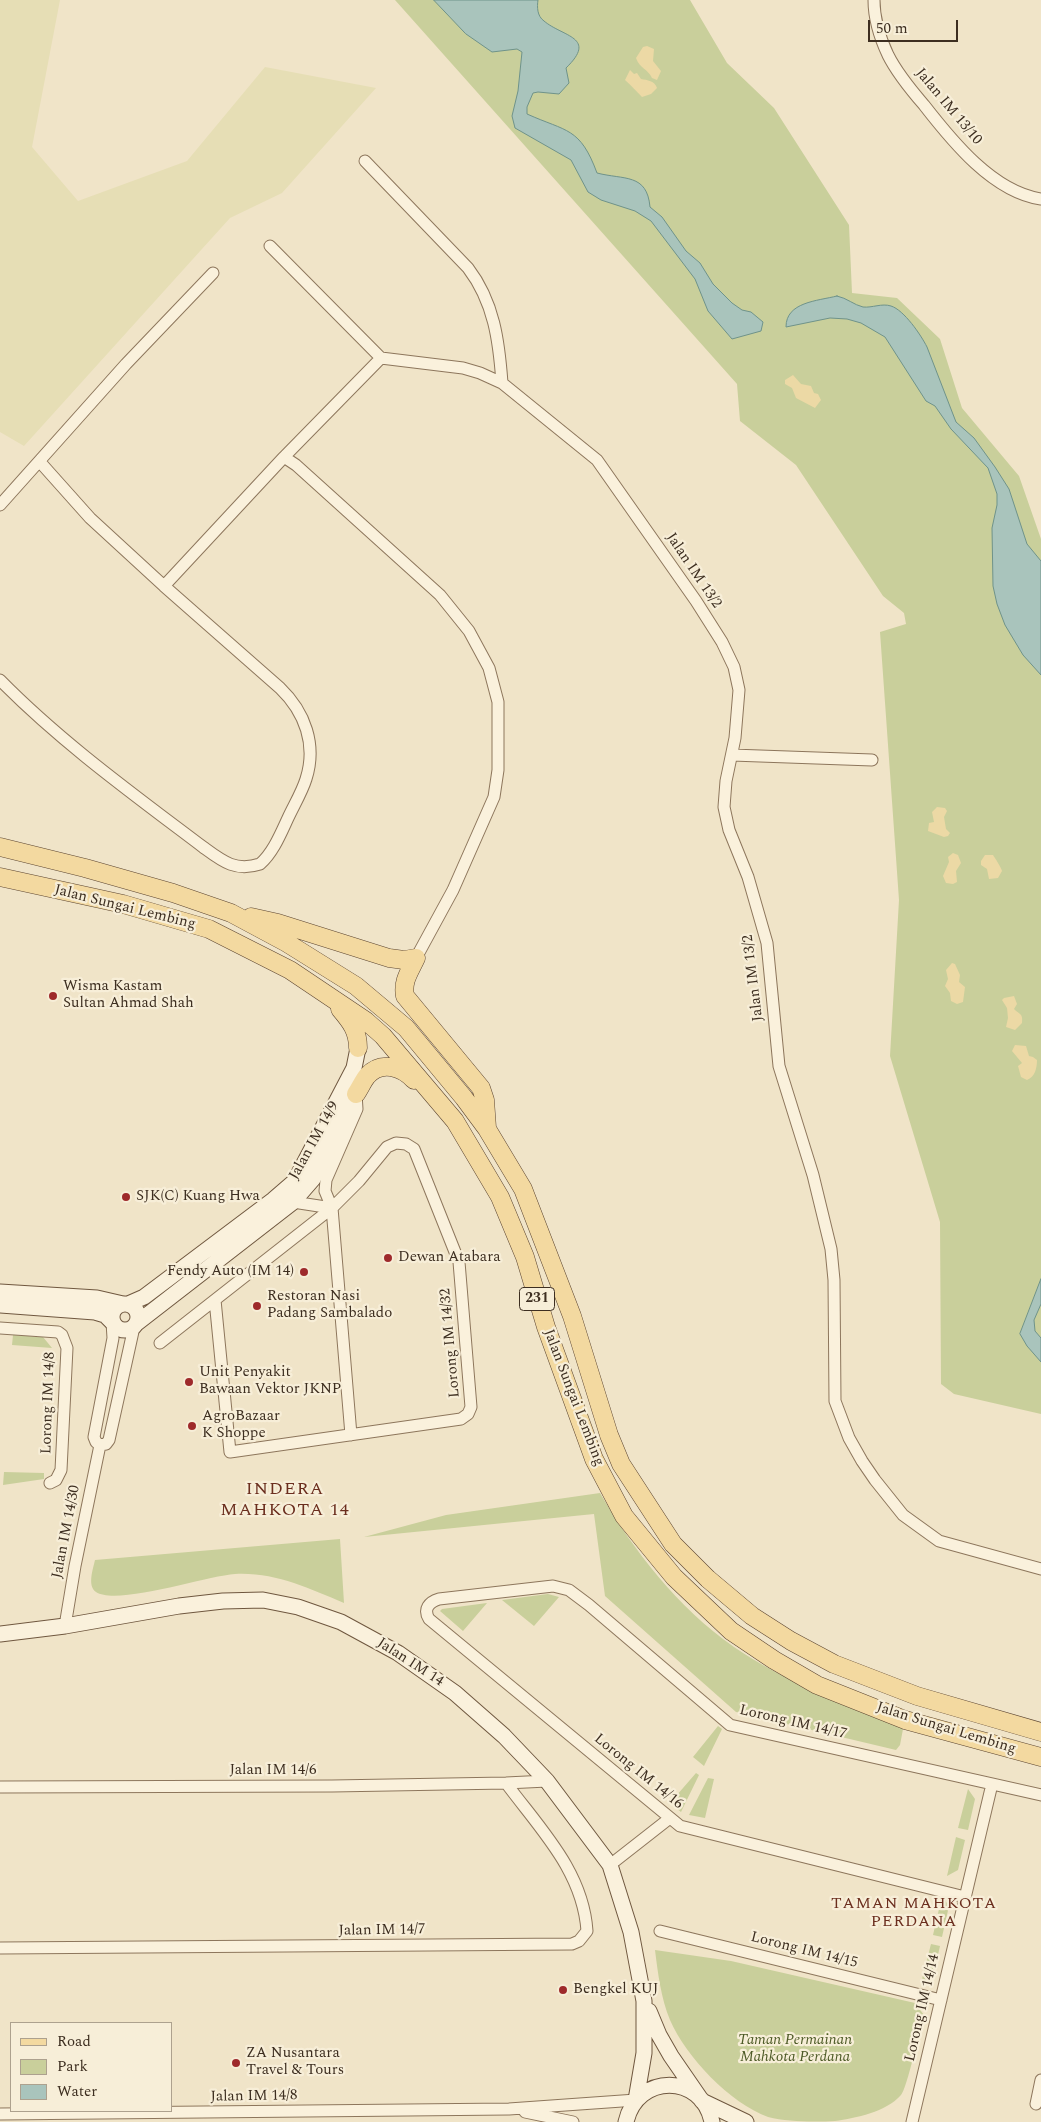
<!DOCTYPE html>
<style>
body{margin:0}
#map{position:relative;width:1041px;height:2122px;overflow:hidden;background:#f0e4c8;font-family:Spectral,serif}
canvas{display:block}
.legend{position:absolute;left:10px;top:2022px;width:162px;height:90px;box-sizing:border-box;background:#f7eed8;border:1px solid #ada18e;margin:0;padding:6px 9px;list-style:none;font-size:15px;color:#3d2e20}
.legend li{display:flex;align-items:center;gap:10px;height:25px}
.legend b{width:25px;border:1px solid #ada18e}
.scale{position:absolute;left:868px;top:20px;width:90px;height:22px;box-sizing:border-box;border:2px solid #3d2e20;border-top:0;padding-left:6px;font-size:15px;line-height:18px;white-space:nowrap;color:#3d2e20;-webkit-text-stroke:4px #f7eed8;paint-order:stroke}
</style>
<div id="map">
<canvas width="1041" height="2122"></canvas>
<ul class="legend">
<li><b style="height:6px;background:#f3d9a0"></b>Road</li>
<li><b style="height:14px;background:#c9cf9b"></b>Park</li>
<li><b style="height:14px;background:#a9c4bc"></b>Water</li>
</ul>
<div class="scale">50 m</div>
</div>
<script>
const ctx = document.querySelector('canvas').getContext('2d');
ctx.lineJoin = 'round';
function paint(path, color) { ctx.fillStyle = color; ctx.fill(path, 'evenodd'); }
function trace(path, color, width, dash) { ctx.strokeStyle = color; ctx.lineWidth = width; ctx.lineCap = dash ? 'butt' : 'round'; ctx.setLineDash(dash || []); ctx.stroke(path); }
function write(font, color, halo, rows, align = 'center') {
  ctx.font = font + ' Spectral,serif'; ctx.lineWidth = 4.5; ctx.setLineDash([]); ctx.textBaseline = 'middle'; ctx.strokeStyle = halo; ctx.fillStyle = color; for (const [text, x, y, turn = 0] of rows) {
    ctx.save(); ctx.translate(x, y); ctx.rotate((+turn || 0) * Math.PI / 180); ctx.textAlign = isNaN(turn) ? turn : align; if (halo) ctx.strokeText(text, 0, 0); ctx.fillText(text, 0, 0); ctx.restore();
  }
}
paint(new Path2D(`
 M 0,0 L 60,0 L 32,147 L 78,201 L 187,161 L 265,67 L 376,88 L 282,193 L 230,218 L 24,446 L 0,432 Z`), '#e6deb5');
paint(new Path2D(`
 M 395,0 L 690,0 L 727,63 L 774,108 L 849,225 L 852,293 L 897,298 L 940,339 L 962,408 L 1019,476 L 1041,539 L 1041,1414 L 954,1394 L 941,1384 L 940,1222 L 890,1056 L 899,900 L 880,632 L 906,624 L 904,613 L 883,596 L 796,465 L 740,421 L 737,384 Z
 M 13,1335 L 43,1337 L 52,1348 L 12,1345 Z
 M 4,1472 L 44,1473 L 44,1479 L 3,1485 Z
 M 600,1493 C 634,1551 677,1607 734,1647 C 784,1681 842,1703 898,1725 L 903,1729 L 900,1745 L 896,1750 L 736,1712 L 605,1596 L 594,1514 L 364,1537 L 446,1515 Z
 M 340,1539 L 344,1603 C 308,1588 275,1572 235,1574 C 206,1576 117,1606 96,1592 C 87,1586 93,1569 95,1560 Z
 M 548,1594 L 559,1597 L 534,1626 L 502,1600 Z
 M 487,1603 L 463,1631 L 440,1611 L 442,1609 Z
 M 718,1726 L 722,1729 L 704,1766 L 693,1757 Z
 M 696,1773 L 699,1775 L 681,1812 L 670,1803 Z
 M 708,1778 L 714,1779 L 705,1818 L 689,1815 Z
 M 968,1789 L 975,1799 L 968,1830 L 958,1828 Z
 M 956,1837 L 965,1840 L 958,1870 L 947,1876 Z
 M 942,1896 L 949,1906 L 942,1937 L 933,1935 Z
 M 931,1944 L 940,1946 L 933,1977 L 921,1983 Z
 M 655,1950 L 731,1961 L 915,2003 L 924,2015 C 920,2029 907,2088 901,2095 C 886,2112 856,2118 835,2121 C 814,2122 788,2122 768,2117 C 730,2103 686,2057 670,2020 C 661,1998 658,1974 655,1950 Z`), '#c9cf9b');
paint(new Path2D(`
 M 647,46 L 654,49 L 653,61 L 661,71 L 657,80 L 652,78 C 648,69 640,69 636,58 L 643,47 Z
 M 630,70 L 634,74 L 637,73 L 641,79 C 647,80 655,81 657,88 L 651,94 L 642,97 C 636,91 631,85 625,80 Z
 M 793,375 L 801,384 L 811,386 L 814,393 L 818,394 L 821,400 L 815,408 L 796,398 L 792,388 L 785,384 L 785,380 Z
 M 937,807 L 945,808 L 947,811 L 944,817 L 946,829 L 950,833 L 948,836 L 944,837 L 928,831 L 929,823 L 934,822 L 932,812 Z
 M 953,853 L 958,855 L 961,863 L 956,871 L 957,882 L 953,884 L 946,883 L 943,876 L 949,862 L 948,857 Z
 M 985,855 L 993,855 C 995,858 1001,867 1002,871 L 998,878 L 989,879 L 987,869 L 981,865 L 981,861 Z
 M 952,963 L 955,964 L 960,975 L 959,982 L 965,987 L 963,1002 L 957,1004 L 951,1001 L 950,993 L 945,986 L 948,979 L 946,970 Z
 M 1014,996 L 1017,1004 L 1014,1009 C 1020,1015 1023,1013 1022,1023 L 1015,1030 L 1006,1027 L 1008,1018 L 1007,1008 L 1002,1000 L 1004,998 Z
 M 1015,1045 L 1026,1046 L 1029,1056 L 1033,1057 L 1037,1060 C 1037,1068 1035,1077 1027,1080 L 1021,1077 L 1018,1066 L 1022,1063 L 1012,1051 Z`), '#ecd9a5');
const water = new Path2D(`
 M 434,0 L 538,0 C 537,7 537,16 544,21 C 563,37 598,37 566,68 L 569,83 L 559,94 L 538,92 L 533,93 L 527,107 L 527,114 C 567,132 580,127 597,173 C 624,180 647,173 650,207 L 662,217 L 686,251 L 700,263 L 713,284 L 732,303 L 742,310 L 751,312 L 763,322 L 761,331 L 732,339 L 708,311 L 695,279 L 651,221 L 635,211 L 601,200 L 588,192 L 571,160 L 515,128 L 512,116 L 518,91 L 522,52 L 517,49 L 492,52 L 466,34 Z
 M 837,296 C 847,298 854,305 863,307 C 872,308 882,303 891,306 C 904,310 921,335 927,347 L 956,422 L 974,438 L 995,467 L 1009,489 L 1027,544 L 1041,561 L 1041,675 L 1023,655 L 1005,625 L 997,604 L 993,586 L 992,528 L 997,505 L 997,494 L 988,468 L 951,429 L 935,406 L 926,401 L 885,337 L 861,323 L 847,319 L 830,318 L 786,327 C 786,302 817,301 837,296 Z
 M 1041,1279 L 1041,1304 L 1034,1320 L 1035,1331 L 1041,1338 L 1041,1362 L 1027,1346 L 1020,1334 Z`);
paint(water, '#a9c4bc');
trace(water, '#6f938a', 1);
const street = new Path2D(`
 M 874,0 C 874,19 880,38 888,55 C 897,73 911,90 924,105 C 952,141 993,192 1041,199
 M 365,161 L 468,268 C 494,302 499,341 502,383
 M 270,246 L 381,358
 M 40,462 L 90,518 L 164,586
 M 0,505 L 126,364 L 213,273
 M 0,680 C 61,742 133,794 203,847 C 222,861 235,872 260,864 C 273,853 281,833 288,818 C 294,805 302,792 306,779 C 317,745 305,712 280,688 L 164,586 L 284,457
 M 732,755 L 872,760
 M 416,958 L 453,890 L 494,797 L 498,770 L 498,702 L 489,668 L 469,631 L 440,595 L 296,465 L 284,457 L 381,358 L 463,368 L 480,373 L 502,383 L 597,460 L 696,601 L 722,642 L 734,667 L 739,690 L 735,738 L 726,781 L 724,807 L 729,830 L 748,877 L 767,943 L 779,1066 L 813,1175 L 831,1249 L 834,1280 L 835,1401 L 849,1438 L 862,1461 L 875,1480 L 903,1515 L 939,1541 L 1041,1569
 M 293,1202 L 332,1208
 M 0,1328 L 58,1332 L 62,1335 L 67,1348 L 61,1470 L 56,1480 L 50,1483
 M 160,1343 L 332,1208 L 359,1181 L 387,1147 L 396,1143 L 406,1144 L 414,1149 L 459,1262 L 471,1407 L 468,1414 L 461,1419 L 230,1452 L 215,1300
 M 351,1435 L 332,1208 L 325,1191 L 326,1180 L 357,1109 L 356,1094
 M 100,1445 L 96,1442 L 94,1437 L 113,1338 L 112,1322
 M 100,1445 L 106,1444 L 109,1440 L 134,1327
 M 65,1626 L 75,1566 L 100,1445
 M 0,1787 L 332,1786 L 506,1783 L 547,1781
 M 610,1865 L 670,1818
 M 965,1897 L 680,1826 L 429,1619 C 423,1609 429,1602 439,1599 L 553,1586 L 569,1590 L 589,1605 L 730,1725 L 1041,1795
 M 660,1931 L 941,2000
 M 0,1948 L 572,1944 L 579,1941 L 587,1931 C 583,1871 540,1829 506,1783
 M 1036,2104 L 1041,2080
 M 525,2112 L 573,2122
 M 0,2114 L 509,2109 L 636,2100
 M 912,2122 L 992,1784`);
const secondary = new Path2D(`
 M 0,1292 L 97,1298 L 123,1304
 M112 1317a13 13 0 1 1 26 0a13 13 0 1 1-26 0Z
 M 128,1304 L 144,1297 L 273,1200 L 295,1181 L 354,1068 L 358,1048
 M 0,1305 L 95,1312 L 105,1315 L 112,1322
 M 137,1323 L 293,1202 L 313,1179 L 356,1094
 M 0,1634 L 65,1626 L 179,1606 L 223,1601 L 263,1600 L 298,1607 L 341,1622 L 398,1653 L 455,1693 L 504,1736 L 547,1781 L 610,1865 L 631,1932 L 644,2001 L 644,2053 L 636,2100
 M 649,2011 L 659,2035 L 671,2056 L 702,2101 L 746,2122
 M 626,2122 C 637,2073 702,2073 712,2122`);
const primary = new Path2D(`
 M 0,847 L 85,868 L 173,893 L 231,913 L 287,943 L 356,986 L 406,1028 L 464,1098 L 487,1129 L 523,1189 L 572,1316 L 609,1435 L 621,1464 L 673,1544 L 708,1579 L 752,1616 L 791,1641 L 834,1664 L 917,1696 L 1041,1732
 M 0,877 L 123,904 L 209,929 L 290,970 L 366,1021 L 383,1036 L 455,1121 L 500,1197 L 525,1257 L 546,1327 L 594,1459 L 624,1516 L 674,1577 L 731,1631 L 774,1660 L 817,1685 L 905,1720 L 1041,1757
 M 251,917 L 278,923 L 389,958 L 404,960 L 416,958
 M 416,958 C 410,971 402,981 405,996 L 481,1088 L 485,1100 L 487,1128
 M 340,1009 C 351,1022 358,1031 358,1048
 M 356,1094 C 360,1088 363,1081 367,1076 C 381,1060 402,1067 414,1080`);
trace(street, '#8d765c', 13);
trace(secondary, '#6f573f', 17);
trace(primary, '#5b4430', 19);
trace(street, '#faf1dc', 11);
trace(secondary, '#faf1dc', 15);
trace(primary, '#f3d9a0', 18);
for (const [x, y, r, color] of [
 [53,996,5,"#9e2a2b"],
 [126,1197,5,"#9e2a2b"],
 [388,1258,5,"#9e2a2b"],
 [304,1272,5,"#9e2a2b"],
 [257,1306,5,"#9e2a2b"],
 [189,1382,5,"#9e2a2b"],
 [192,1426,5,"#9e2a2b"],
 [563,1990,5,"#9e2a2b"],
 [236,2063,5,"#9e2a2b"]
]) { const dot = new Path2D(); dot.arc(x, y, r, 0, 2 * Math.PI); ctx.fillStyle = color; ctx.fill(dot); trace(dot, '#f7eed8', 2); }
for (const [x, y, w] of [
 [537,1299,35]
]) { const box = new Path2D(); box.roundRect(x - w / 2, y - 11.5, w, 23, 4); ctx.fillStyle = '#f7eed8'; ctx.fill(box); trace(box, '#3d2e20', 1); }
write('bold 14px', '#3d2e20', null, [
 ["231",537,1299]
]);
write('15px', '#3d2e20', '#f7eed8', [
 ["Jalan IM 13/10",948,107,50],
 ["Jalan IM 13/2",693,571,56],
 ["Jalan Sungai Lembing",125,908,14],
 ["Jalan IM 13/2",754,978,-97],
 ["Jalan IM 14/9",315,1141,-61],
 ["Lorong IM 14/32",451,1343,-95],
 ["Jalan Sungai Lembing",573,1398,69],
 ["Lorong IM 14/8",49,1403,-88],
 ["Jalan IM 14/30",67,1532,-79],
 ["Jalan IM 14",410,1663,33],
 ["Lorong IM 14/17",793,1723,13],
 ["Jalan Sungai Lembing",946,1729,17],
 ["Jalan IM 14/6",273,1771],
 ["Lorong IM 14/16",638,1772,39],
 ["Jalan IM 14/7",382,1931,-1],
 ["Lorong IM 14/15",804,1951,14],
 ["Lorong IM 14/14",923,2008,-77],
 ["Jalan IM 14/8",254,2097,-1]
]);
write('15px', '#3d2e20', '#f7eed8', [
 ["Wisma Kastam",63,987],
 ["Sultan Ahmad Shah",63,1004],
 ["SJK(C) Kuang Hwa",136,1197],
 ["Dewan Atabara",398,1258],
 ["Fendy Auto (IM 14)",294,1272,"right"],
 ["Restoran Nasi",267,1297],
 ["Padang Sambalado",267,1314],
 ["Unit Penyakit",199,1373],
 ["Bawaan Vektor JKNP",199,1390],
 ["AgroBazaar",202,1417],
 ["K Shoppe",202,1434],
 ["Bengkel KUJ",573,1990],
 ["ZA Nusantara",246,2054],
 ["Travel & Tours",246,2071]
], 'left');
write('italic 15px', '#4d5a26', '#f7eed8', [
 ["Taman Permainan",795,2041],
 ["Mahkota Perdana",795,2058]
]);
ctx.letterSpacing = '1px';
write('16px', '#6b2e1e', '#f7eed8', [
 ["TAMAN MAHKOTA",914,1905],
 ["PERDANA",914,1923]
]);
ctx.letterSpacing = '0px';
ctx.letterSpacing = '1px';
write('18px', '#6b2e1e', '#f7eed8', [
 ["INDERA",285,1490],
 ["MAHKOTA 14",285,1511]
]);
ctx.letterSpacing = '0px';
</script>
